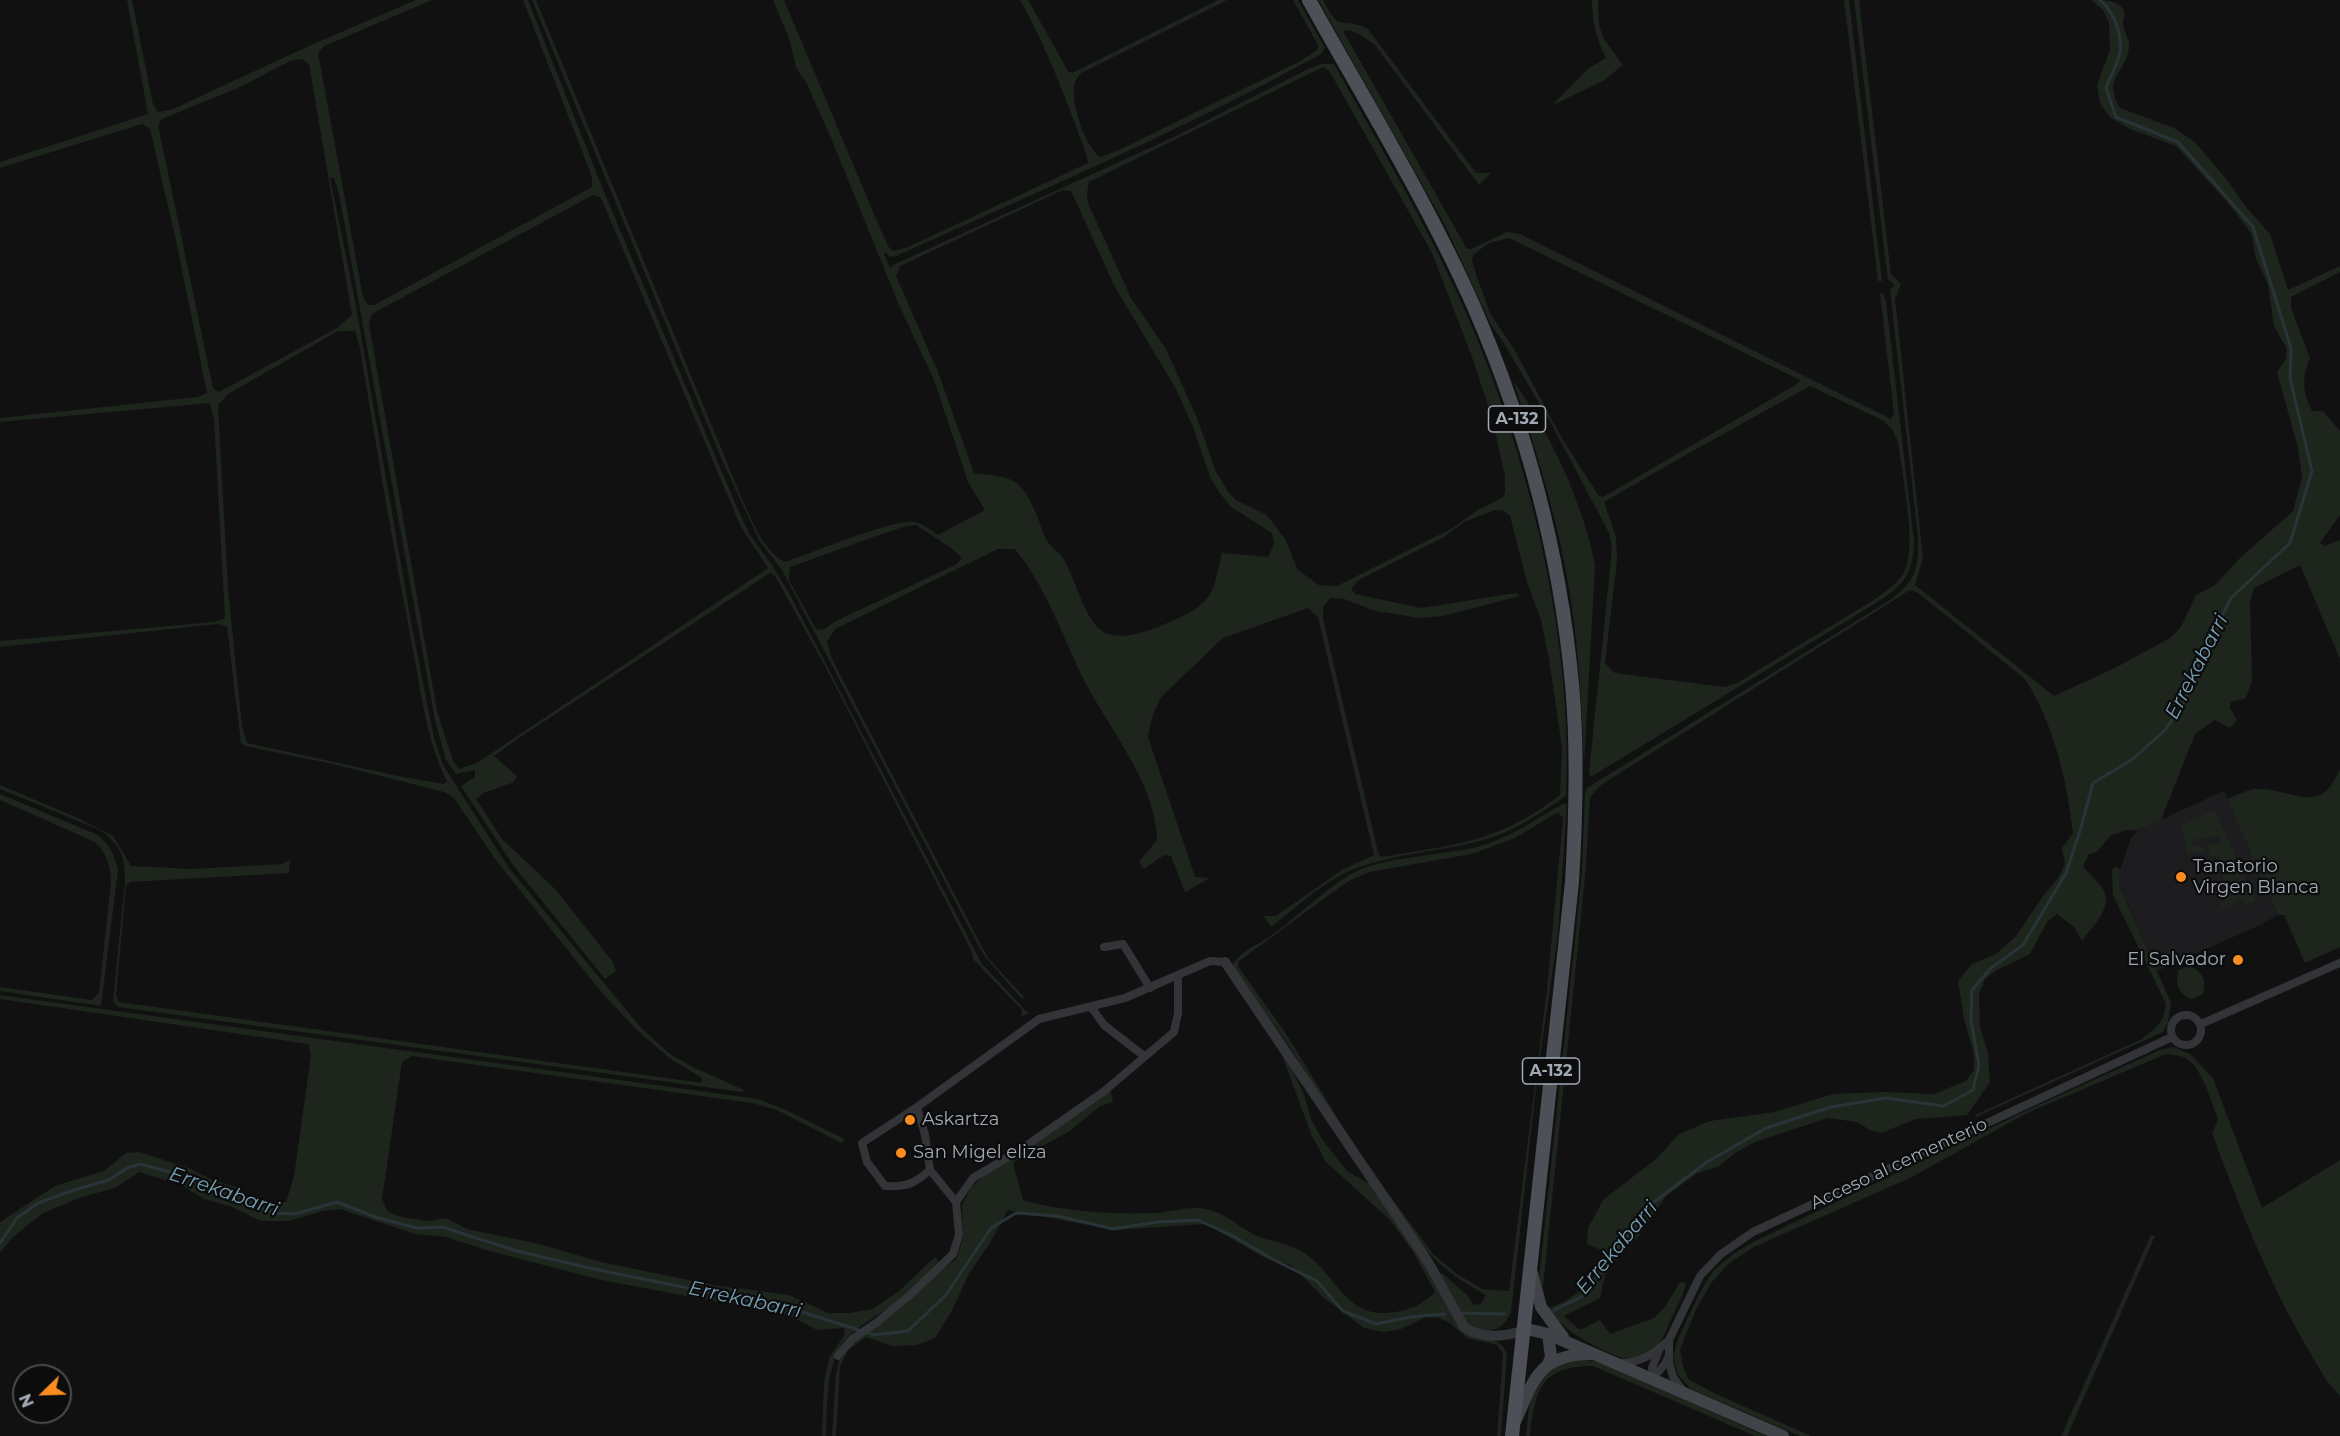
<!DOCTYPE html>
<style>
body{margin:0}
#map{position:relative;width:2340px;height:1436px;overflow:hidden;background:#111112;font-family:Montserrat,sans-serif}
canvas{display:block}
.north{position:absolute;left:12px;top:1364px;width:60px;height:60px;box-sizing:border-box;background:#0c0c0d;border:2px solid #484b50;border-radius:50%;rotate:247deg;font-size:16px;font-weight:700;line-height:24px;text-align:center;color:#a1aab4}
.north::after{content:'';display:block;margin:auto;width:21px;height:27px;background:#fb8d20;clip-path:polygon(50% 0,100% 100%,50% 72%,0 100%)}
</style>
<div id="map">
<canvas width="2340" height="1436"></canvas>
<div class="north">N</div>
</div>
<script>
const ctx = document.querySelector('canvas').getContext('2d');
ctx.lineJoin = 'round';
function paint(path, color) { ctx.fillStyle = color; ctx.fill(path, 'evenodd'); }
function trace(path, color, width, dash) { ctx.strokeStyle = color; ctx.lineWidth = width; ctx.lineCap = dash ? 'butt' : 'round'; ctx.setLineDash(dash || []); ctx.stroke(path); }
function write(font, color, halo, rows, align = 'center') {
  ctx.font = font + ' Montserrat,sans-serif'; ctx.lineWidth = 4.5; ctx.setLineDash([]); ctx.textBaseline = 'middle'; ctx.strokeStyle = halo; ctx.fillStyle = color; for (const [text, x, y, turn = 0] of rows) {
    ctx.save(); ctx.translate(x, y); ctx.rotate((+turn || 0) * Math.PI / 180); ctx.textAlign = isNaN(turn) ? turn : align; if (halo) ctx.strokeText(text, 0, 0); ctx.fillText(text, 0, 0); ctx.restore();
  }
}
paint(new Path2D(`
 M 2224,791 L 2278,915 L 2260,925 L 2157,971 L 2119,884 L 2118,876 L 2131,838 L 2138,830 Z`), '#1d1d1f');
paint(new Path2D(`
 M 127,0 L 132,0 L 153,104 L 158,112 L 173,109 L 311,45 L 416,0 L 432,0 L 324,46 L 318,53 L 363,297 L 368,305 L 374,305 L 592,187 L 592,177 L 523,0 L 528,0 L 602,187 L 738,510 L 750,535 L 772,565 L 789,593 L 982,964 L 1029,1014 L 1021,1016 L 1022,1010 L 973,959 L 972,952 L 826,668 L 775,576 L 770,573 L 510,744 L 494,756 L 517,776 L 514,782 L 484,793 L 476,799 L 502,839 L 555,889 L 613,962 L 616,971 L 605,979 L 513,865 L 461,786 L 475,777 L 475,770 L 456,774 L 446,760 L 435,720 L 339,194 L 334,178 L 330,178 L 354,295 L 412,627 L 434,738 L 443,765 L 509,868 L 641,1028 L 670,1054 L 695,1068 L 744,1090 L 742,1092 L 118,1007 L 113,1001 L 125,882 C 125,857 121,845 100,830 L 0,789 L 0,785 L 78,818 L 113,836 L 131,866 L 191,869 L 282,864 L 290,860 L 289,873 L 130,882 L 126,886 L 116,995 L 119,1002 L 702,1083 L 702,1078 L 669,1058 L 636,1029 L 602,993 L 495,859 L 454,798 L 444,792 L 333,764 L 245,746 L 241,743 L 227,627 L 218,624 L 0,647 L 0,641 L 214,622 L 225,618 L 214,420 L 210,403 L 0,422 L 0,418 L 197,397 L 207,393 L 177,245 L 150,129 L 142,124 L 0,168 L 0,162 L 148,114 ZM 302,59 L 309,64 L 352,315 L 337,328 L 219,392 L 213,388 L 158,125 L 162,119 L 240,87 L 292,60 ZM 593,195 L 601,198 L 741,527 L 768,568 L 477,763 L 459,769 L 453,761 L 437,711 L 369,324 L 372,314 ZM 338,331 L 355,331 L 360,348 C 376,447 393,546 412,645 C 421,690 426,740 447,781 L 444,784 L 403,777 L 247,743 L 242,727 L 228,589 L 218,405 L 228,394 Z
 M 532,0 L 536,0 L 737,487 C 747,509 762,552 785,562 C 810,554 892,519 914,522 C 923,523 930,530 938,535 L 985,510 L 968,482 L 934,380 L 899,305 L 831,138 L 806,82 L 796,68 L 790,41 L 773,0 L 784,0 L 874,214 L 888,246 L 893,251 L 908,247 L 1088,163 L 1086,153 C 1066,100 1048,49 1020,0 L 1028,0 L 1068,71 L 1072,73 L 1218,0 L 1227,0 L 1081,73 C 1078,77 1075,80 1074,85 C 1071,103 1085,147 1100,157 L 1117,151 L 1302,60 L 1317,50 L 1318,45 L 1293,0 L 1298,0 L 1325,48 L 1321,54 C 1183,130 1037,192 894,257 L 889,256 L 886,252 L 884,254 L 890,268 L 893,265 L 1176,136 L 1306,70 L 1321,64 L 1334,64 C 1376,139 1420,213 1456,291 C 1525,439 1574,633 1566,796 C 1539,814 1512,833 1480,841 C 1439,852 1395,853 1354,869 C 1324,881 1297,907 1271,927 L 1264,916 L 1276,916 L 1342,870 L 1374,855 L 1318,617 L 1308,608 L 1223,638 L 1161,697 L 1152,717 L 1148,737 L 1195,877 L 1210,878 L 1185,892 L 1171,856 L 1164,855 L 1144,869 L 1139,862 L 1157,840 C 1156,783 1108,728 1083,678 C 1062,635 1046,587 1015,549 L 998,549 L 835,629 L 827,642 L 832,659 L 982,947 L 989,959 L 1024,997 L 1022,999 L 986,958 L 979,947 L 782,570 L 759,540 L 723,462 ZM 1323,67 L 1330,72 L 1432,253 L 1472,357 L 1492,418 L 1505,476 L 1505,493 L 1502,498 L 1478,510 L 1451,529 L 1337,586 L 1319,585 L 1298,570 L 1285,539 L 1267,515 L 1236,500 L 1229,493 L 1216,472 L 1197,418 L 1166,349 L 1131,298 L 1088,203 L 1087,193 L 1089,182 ZM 1063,190 L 1071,191 L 1115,287 L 1176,389 L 1193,427 L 1210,477 L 1219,492 L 1231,507 L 1272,533 L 1274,544 L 1268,557 L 1222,553 C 1218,567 1216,586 1208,597 C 1199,610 1179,618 1165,624 C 1088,657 1092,617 1065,561 C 1060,552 1049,547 1045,537 C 1038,520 1032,497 1018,484 C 1007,475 987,475 974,473 L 938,372 L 896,276 L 900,266 ZM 1495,510 L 1504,511 L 1510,516 L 1527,582 L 1541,620 L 1549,659 L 1562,748 L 1560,795 C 1500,842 1454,845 1381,857 L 1378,852 L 1323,619 L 1323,607 L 1330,598 L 1344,599 L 1375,611 L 1420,618 L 1443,616 L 1520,596 L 1516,593 L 1421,608 L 1355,594 L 1351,589 L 1359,580 L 1444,537 L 1464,522 ZM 916,525 L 951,548 L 962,558 L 957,564 L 836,621 L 823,630 L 816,629 L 789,580 L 790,567 L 879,535 L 906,526 Z
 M 1318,0 L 1323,0 C 1341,34 1338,16 1367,28 L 1476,173 L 1491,173 L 1479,185 L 1375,45 C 1366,39 1354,28 1343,31 L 1467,249 L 1471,249 L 1507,232 L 1520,234 L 1891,419 L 1894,414 L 1880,293 L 1883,294 L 1886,301 L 1914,542 C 1913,578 1900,588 1871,606 L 1591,777 L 1589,772 L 1609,579 L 1612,547 L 1609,533 L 1553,427 L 1505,345 L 1491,325 L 1445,225 ZM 1509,238 L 1800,380 L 1797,384 L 1603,497 L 1599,496 L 1563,440 L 1514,349 L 1490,313 L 1476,274 L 1472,260 L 1474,254 L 1489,243 ZM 1810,386 L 1884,421 L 1892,429 L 1898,442 C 1902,472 1916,542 1906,568 C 1901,582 1888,589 1877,598 L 1737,683 L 1724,687 L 1615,673 L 1605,663 L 1617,561 L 1616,537 L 1604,502 L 1691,452 Z
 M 1592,0 L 1598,0 L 1599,25 L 1604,39 L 1623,65 L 1603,81 L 1555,104 L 1554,103 L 1589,68 L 1606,58 C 1596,39 1592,21 1592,0 Z
 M 1844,0 L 1849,0 L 1882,281 L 1878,281 Z
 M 1854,0 L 1859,0 L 1891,274 L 1901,284 L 1895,299 L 1923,558 L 1915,585 L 2054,696 L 2115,668 L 2170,638 L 2181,627 L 2196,595 L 2214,586 L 2239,559 L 2293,511 L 2302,477 L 2298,448 L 2277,372 L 2286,359 L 2287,349 L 2274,326 L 2268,285 L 2256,259 L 2251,233 L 2229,204 L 2176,146 L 2130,129 L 2111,118 L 2100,104 L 2097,85 L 2110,50 L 2109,23 L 2103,10 L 2091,0 C 2102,0 2120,0 2124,11 C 2125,15 2123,20 2123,24 C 2124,32 2130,40 2129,47 C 2126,75 2102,75 2120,108 L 2174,128 L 2195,142 L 2228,181 L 2245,206 L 2270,234 L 2288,290 L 2340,266 L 2340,272 L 2291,297 L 2291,308 L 2310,358 C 2301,376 2303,393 2312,411 L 2323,411 L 2340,431 L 2340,515 L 2320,543 L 2325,546 L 2340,540 L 2340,659 L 2300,565 L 2254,588 L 2250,601 L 2252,681 L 2246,698 L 2231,702 L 2230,708 L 2237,720 L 2230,728 L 2215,720 L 2195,734 L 2161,820 L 2138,830 L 2126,830 L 2110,836 L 2097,852 L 2089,854 L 2083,866 C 2089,874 2098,881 2103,889 C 2114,907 2092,927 2082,941 L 2074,927 L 2057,914 L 2047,922 L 2030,954 L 1997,970 L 1985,979 L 1979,994 L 1980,1027 L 1988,1053 L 1990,1082 L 1967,1115 L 1916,1119 L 1881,1133 L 1870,1130 L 1857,1122 L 1828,1118 L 1755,1142 L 1735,1153 L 1719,1166 L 1696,1174 L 1666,1196 L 1636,1240 L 1618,1256 L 1605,1275 L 1600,1298 L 1564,1316 L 1580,1330 L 1600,1320 L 1610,1334 L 1654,1318 L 1665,1307 L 1680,1282 L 1686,1283 L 1684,1291 L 1659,1346 C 1650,1354 1637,1359 1625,1358 C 1619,1358 1613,1354 1607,1352 C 1584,1341 1562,1329 1548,1308 L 1564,1302 L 1586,1287 L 1608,1253 L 1587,1244 L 1588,1228 L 1603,1200 L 1656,1159 L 1679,1134 L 1710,1121 L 1774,1112 L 1833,1094 L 1884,1092 L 1934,1094 L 1966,1081 L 1974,1070 L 1974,1054 L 1964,1019 L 1958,981 L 1972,964 L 1996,954 L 2016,936 L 2043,896 L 2058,878 L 2065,865 L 2062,848 L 2073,833 C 2067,781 2054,724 2025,679 L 1918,593 L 1910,590 L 1601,785 L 1590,797 L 1586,867 L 1543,1287 L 1540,1285 L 1539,1279 L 1576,931 L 1582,870 L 1585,792 L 1587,788 L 1890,600 C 1916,581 1919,568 1918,536 L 1890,290 L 1895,285 L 1888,279 L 1887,273 Z
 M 1513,380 C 1550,433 1584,504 1595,566 L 1584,765 C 1582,710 1579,655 1571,601 C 1560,526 1537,453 1513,380 Z
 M 2340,769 L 2340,947 L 2305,963 L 2284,915 L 2278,915 L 2227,799 C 2236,796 2246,790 2255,789 C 2294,787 2319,819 2340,769 Z
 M 0,794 L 98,835 C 110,846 114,854 118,870 L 101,1006 L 0,991 L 0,987 L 92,1000 L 99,993 L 111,881 C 110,865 107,854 95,842 L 0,800 Z
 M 1563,804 L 1567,804 L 1558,935 L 1538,1070 L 1511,1312 C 1505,1327 1497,1331 1481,1331 L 1464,1321 L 1439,1274 L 1442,1273 L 1468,1296 L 1474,1305 L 1481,1304 L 1486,1295 C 1462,1282 1442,1268 1424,1248 L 1320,1097 L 1292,1050 L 1232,966 C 1240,950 1261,944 1275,933 C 1300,914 1324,890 1351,874 C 1384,856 1440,856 1477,847 C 1510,838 1534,820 1563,804 ZM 1558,812 L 1563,818 L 1547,989 L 1509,1291 L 1482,1289 L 1457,1274 L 1433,1254 L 1362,1158 L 1287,1035 L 1238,966 L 1239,961 L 1347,882 L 1369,872 L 1472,854 L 1515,838 Z
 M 2215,810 L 2255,901 L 2244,905 L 2241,900 L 2222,908 L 2221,902 L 2226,900 L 2219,856 L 2209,856 L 2208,845 L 2219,844 L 2218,836 L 2191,840 L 2192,847 L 2203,846 L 2204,852 L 2187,854 L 2182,825 Z
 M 2117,866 L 2120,871 L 2119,885 L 2171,1003 L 2168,1022 L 2163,1032 L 1976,1117 L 1975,1115 L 2142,1039 C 2155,1029 2165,1021 2166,1004 L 2113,895 L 2112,869 Z
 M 2188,966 C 2202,969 2207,981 2203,994 L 2192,999 C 2179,995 2174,983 2179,970 Z
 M 0,995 L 758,1099 L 786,1110 L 845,1139 L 841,1143 L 777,1110 L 752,1103 L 412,1056 L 402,1062 L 382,1199 L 388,1212 L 402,1217 L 428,1221 L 446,1218 L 467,1229 L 539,1244 L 601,1262 L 713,1285 L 789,1295 L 828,1313 L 849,1313 L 873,1309 L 899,1291 L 935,1257 L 941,1265 C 925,1279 909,1294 891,1306 C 870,1321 844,1332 835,1358 C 826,1383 827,1410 826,1436 L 822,1436 L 824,1383 L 829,1358 L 845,1334 L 844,1328 L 817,1330 L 788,1315 L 601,1280 L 486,1250 L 446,1237 L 415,1234 L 340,1209 L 323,1211 L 289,1221 L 261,1221 L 232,1207 L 204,1199 L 181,1185 L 139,1172 L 115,1188 L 82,1197 L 43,1213 L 12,1238 L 0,1253 L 0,1222 L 55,1186 L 104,1171 L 126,1153 L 139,1152 L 189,1168 L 212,1180 L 236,1187 L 251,1199 L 262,1203 L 286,1202 L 294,1176 L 311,1055 L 308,1044 L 0,999 Z
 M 2173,1047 L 2190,1054 L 2213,1078 L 2262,1208 L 2340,1160 L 2340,1396 C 2324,1381 2314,1358 2302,1339 C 2265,1273 2238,1204 2212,1133 L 2218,1120 C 2212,1103 2201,1065 2185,1058 C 2180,1055 2172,1055 2166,1054 L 2027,1113 L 1912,1177 L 1754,1247 L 1728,1264 L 1711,1283 L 1696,1310 L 1680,1349 L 1683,1366 L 1689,1380 L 1716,1394 L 1811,1436 L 1800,1436 L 1691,1389 L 1678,1375 L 1673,1357 L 1678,1339 L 1699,1294 L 1713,1271 L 1733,1254 L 1753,1242 L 2036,1106 L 2160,1050 Z
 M 1285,1056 L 1303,1092 L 1312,1121 L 1322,1139 L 1347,1171 L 1370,1184 L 1420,1257 L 1456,1323 C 1458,1325 1460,1328 1463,1330 C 1476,1340 1502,1335 1507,1354 L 1501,1436 L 1497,1436 L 1503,1354 L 1497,1345 L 1467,1338 L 1450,1323 L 1439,1318 L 1426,1317 L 1401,1329 L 1384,1332 L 1364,1328 L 1323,1297 L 1291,1265 L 1265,1258 L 1206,1224 L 1116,1230 L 1008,1210 L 990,1243 L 970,1272 L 951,1312 L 935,1338 L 917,1345 L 892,1346 L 866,1337 L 848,1350 L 840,1367 L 836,1436 L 832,1436 L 836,1374 L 839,1361 L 849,1345 L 956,1259 L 963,1239 L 962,1205 L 971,1188 L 986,1173 L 1110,1090 L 1113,1102 L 1100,1106 L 1071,1130 L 1013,1163 L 1023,1200 C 1059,1211 1116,1215 1155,1213 C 1184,1211 1196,1201 1226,1217 C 1237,1223 1246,1231 1257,1236 C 1271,1241 1288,1244 1301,1251 C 1337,1272 1344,1321 1395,1312 C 1411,1310 1424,1303 1435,1292 L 1414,1253 L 1390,1220 L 1326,1162 L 1311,1134 L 1283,1058 Z
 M 2151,1235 L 2155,1236 L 2067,1436 L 2061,1436 Z
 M 1579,1360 L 1596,1361 L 1766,1436 L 1755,1436 L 1593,1366 C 1541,1366 1535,1390 1530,1436 L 1526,1436 L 1530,1396 L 1548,1372 L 1559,1364 Z`), '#1d251d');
trace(new Path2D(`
 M 0,1243 L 17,1218 L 38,1203 L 74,1190 L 109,1180 L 127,1168 L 140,1164 L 185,1176 L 215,1192 L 274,1213 L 295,1214 L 337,1202 L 375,1217 L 417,1228 L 442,1227 L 517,1251 L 589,1268 L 796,1310 L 874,1335 L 908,1331 L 946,1295 L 991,1228 L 1016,1213 L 1058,1216 L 1113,1229 L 1157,1222 L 1198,1220 L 1233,1236 L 1276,1261 L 1317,1281 L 1343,1311 L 1376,1324 L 1410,1317 L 1445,1314
 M 1554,1310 L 1583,1296 L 1650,1205 L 1707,1162 L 1766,1128 L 1831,1107 L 1886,1098 L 1944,1106 L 1973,1090 L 1979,1065 L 1971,1020 L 1972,990 L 1991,968 L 2023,945 L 2066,873 L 2080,831 L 2093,783 L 2133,759 L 2165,730 L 2182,706 L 2204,651 L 2231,598 L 2290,543 L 2312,471 L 2290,378 L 2291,348 L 2253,227 L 2178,142 L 2116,117 L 2106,88 C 2110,77 2118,63 2120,52 C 2122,33 2114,12 2100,0
 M 1461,1313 L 1505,1314`), '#293438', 3);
trace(new Path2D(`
 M 1104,947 L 1123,944 L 1150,988
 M 1091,1007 L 1104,1025 L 1144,1056
 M2171 1030a15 15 0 1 1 30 0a15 15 0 1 1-30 0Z
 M 2201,1024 L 2340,963
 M 917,1107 L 925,1135 L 930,1170 C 914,1184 907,1187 885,1186 L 867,1162 L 862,1143 L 917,1107 L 1039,1019 L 1125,998 L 1210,961 L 1225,962
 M 930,1170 L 956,1202 L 973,1178 L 1020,1150 L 1103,1092 L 1174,1032 L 1178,1013 L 1178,975
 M 838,1356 L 852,1339 L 876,1323 L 910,1295 L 953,1254 L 959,1235 L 956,1202
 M 1620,1363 C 1641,1363 1654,1354 1669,1340
 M 1653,1378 L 1652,1368 L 1659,1350
 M 1653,1378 L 1665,1364 L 1668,1357
 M 1684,1392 L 1673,1377 L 1669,1362 L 1669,1340 L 1700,1276 L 1721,1254 L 1753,1232 L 2172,1037`), '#323438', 8);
trace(new Path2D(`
 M 1225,962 L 1428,1262 L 1464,1327 C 1482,1339 1502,1337 1522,1331`), '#323438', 10);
trace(new Path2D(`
 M 1532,1273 L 1541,1307 L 1563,1337
 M 1522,1331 L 1531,1330 L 1548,1334 L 1783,1436
 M 1548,1364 L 1551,1357 L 1548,1334
 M 1516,1420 C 1534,1378 1540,1354 1592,1354`), '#404348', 12);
trace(new Path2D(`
 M 1309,0 C 1365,101 1427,201 1474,307 C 1526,427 1560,555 1572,684 C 1578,750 1576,816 1572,882 L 1512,1436`), '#4d5157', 14);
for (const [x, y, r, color] of [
 [2181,877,6,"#fb8d20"],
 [2238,960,6,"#fb8d20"],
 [910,1120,6,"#fb8d20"],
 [901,1153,6,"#fb8d20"]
]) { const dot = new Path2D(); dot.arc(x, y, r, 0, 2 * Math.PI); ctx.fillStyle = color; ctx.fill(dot); trace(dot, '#0c0c0d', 2); }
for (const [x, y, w] of [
 [1517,419,57],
 [1551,1071,57]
]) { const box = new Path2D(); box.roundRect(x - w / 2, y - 13, w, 26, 4.5); ctx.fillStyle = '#0c0c0d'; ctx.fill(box); trace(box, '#a1aab4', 1.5); }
write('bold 16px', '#a1aab4', null, [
 ["A-132",1517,419],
 ["A-132",1551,1071]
]);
write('18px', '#a1aab4', '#0c0c0d', [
 ["Tanatorio",2193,867],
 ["Virgen Blanca",2193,888],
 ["El Salvador",2226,960,"right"],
 ["Askartza",922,1120],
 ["San Migel eliza",913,1153]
], 'left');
write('18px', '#a1aab4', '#0c0c0d', [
 ["Acceso al cementerio",1899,1164,-25]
]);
write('italic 20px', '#769fb2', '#0c0c0d', [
 ["Errekabarri",2197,667,-63],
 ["Errekabarri",224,1192,19],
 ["Errekabarri",1617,1248,-50],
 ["Errekabarri",745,1300,12]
]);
</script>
